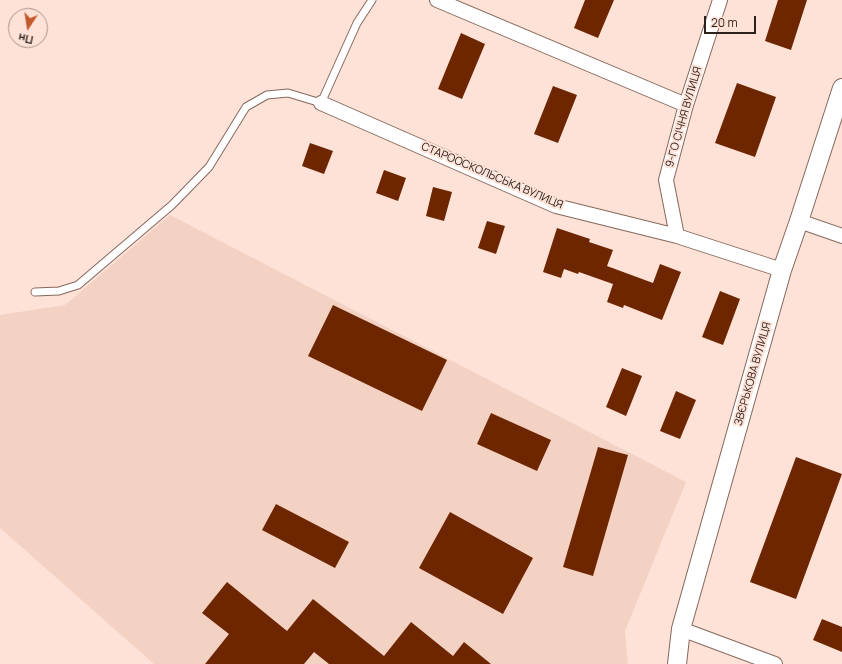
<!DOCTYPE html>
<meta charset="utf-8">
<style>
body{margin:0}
#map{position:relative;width:842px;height:664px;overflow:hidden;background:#fee2d7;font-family:Manrope,sans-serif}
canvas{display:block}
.north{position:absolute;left:8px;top:8px;width:40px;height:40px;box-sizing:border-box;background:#fee2d7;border:1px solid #aa958c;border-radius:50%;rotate:192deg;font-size:11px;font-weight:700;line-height:16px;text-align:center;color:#2d211c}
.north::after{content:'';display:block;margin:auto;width:14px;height:18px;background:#c05a2c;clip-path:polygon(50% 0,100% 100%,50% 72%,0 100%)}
.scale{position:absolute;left:704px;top:16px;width:52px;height:18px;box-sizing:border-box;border:2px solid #2d211c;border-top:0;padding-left:5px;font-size:12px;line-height:14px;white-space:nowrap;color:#2d211c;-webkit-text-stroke:3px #fee2d7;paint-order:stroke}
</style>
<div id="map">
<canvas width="842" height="664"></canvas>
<div class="north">Пн</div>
<div class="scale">20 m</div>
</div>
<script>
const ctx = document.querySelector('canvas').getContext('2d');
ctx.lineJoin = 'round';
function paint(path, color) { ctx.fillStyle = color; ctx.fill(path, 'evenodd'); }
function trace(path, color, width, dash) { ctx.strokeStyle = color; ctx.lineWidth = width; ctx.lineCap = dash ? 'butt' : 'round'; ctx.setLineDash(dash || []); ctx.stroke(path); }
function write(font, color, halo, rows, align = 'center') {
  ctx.font = font + ' Manrope,sans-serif'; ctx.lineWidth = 4; ctx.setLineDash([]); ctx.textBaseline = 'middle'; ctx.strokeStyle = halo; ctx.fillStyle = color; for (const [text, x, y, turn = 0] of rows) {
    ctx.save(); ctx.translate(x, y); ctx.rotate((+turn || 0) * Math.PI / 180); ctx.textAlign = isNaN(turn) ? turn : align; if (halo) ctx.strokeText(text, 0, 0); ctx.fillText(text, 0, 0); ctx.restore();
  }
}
paint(new Path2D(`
 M 170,215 L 686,482 L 625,631 L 628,664 L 154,664 L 0,528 L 0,315 L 65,305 Z`), '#f3d2c4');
paint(new Path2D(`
 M 585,0 L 614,0 L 598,38 L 574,28 Z
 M 778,0 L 807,0 L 791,50 L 765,41 Z
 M 461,33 L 485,44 L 462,99 L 438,89 Z
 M 737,83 L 776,97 L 755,157 L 715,143 Z
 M 553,86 L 577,95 L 558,143 L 534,134 Z
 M 310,143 L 333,151 L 324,174 L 302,166 Z
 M 384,170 L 406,178 L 398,201 L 376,193 Z
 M 433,187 L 452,192 L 444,221 L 426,216 Z
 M 487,221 L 505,226 L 496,254 L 478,248 Z
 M 557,228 L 590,239 L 589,242 L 613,250 L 607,266 L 653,283 L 660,264 L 681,272 L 662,320 L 624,305 L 623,308 L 607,302 L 613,284 L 579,272 L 578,274 L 564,269 L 561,278 L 543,272 Z
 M 720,291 L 740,299 L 723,345 L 702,337 Z
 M 333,305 L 447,360 L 422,411 L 308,356 Z
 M 622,368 L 642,376 L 626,416 L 606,407 Z
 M 676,391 L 696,400 L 680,439 L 660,431 Z
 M 491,413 L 551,440 L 537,471 L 477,444 Z
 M 598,447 L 628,455 L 593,576 L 563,567 Z
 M 796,457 L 842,474 L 796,599 L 750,582 Z
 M 276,504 L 349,542 L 335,568 L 262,530 Z
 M 450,512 L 533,558 L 503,614 L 419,568 Z
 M 227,582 L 287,631 L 313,599 L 384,656 L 411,622 L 453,656 L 464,642 L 491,664 L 329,664 L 314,652 L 304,664 L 205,664 L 229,634 L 202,613 Z
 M 822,619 L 842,627 L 842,652 L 813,640 Z`), '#6e2600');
const service = new Path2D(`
 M 35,292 L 59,291 L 78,285 L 172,205 L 209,167 L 246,107 L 267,95 L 288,93 L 321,103 L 357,23 L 372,0`);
const minor = new Path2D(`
 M 437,0 L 686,105
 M 321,103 L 556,206 L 677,236 L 782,270
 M 799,221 L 842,236
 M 677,236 L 666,180 L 686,105 L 720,0
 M 681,629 L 775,664`);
const tertiary = new Path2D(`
 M 677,664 L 681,629 L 782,270 L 799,221 L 842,88`);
trace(service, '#86685c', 9);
trace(minor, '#86685c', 16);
trace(tertiary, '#86685c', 20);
trace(service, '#fff', 7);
trace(minor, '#fff', 14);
trace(tertiary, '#fff', 18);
write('11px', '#2d211c', '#fee2d7', [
 ["9-ГО СІЧНЯ ВУЛИЦЯ",684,117,-74],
 ["СТАРООСКОЛЬСЬКА ВУЛИЦЯ",492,176,23],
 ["ЗВЄРЬКОВА ВУЛИЦЯ",753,374,-74]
]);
</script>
